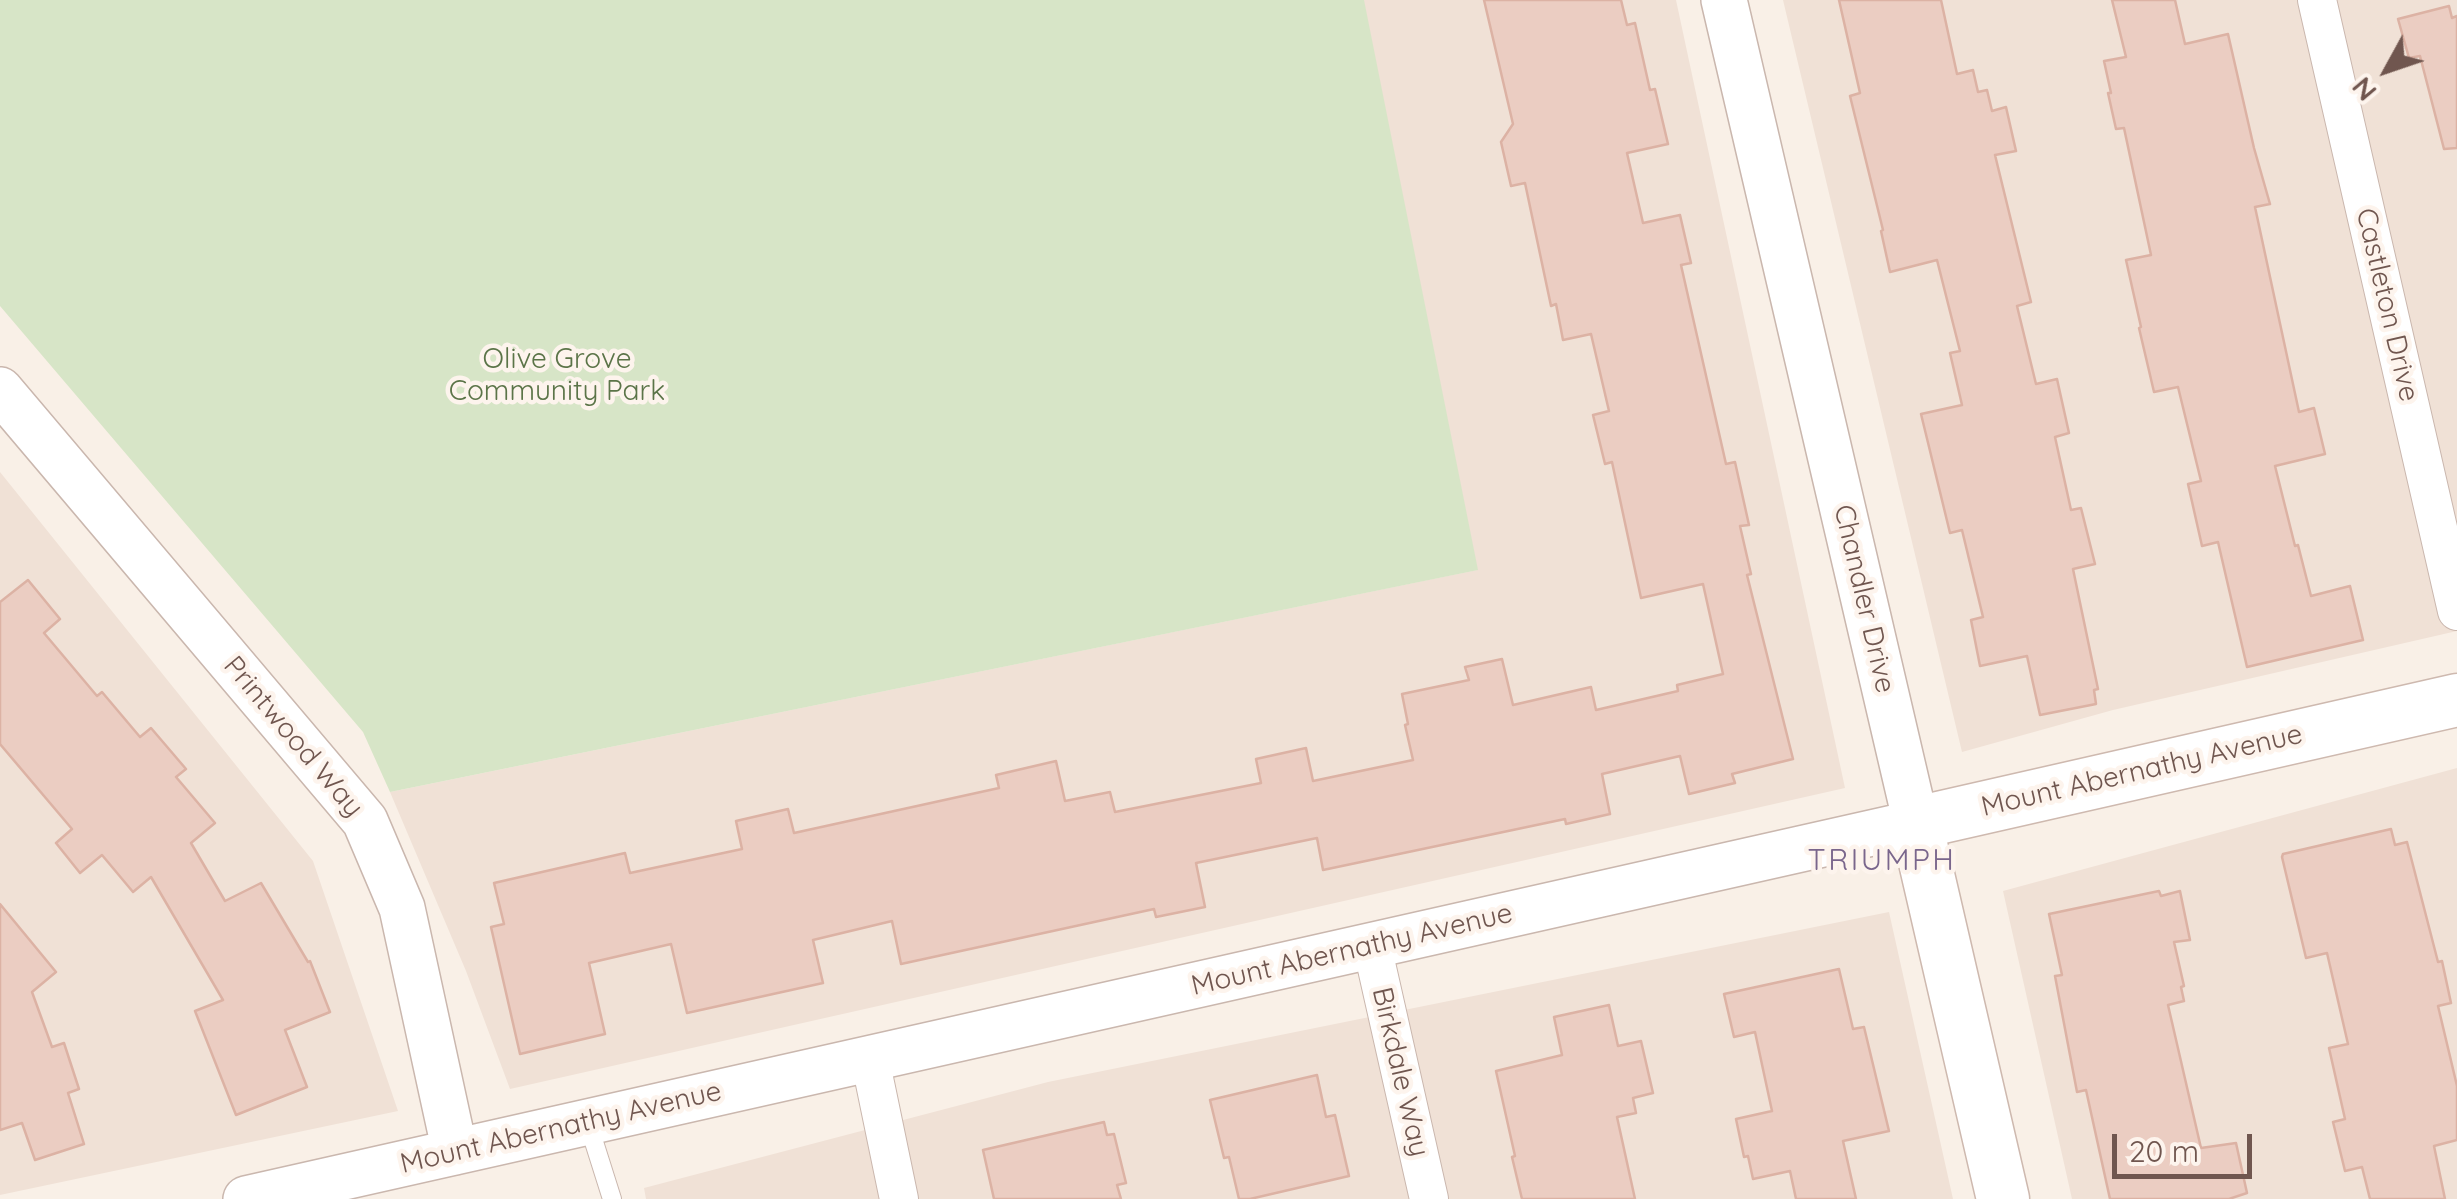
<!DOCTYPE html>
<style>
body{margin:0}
#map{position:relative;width:2457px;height:1199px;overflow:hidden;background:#f9f0e7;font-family:Quicksand,sans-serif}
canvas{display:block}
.north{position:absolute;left:2337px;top:20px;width:100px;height:100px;-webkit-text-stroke:8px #fdf4ed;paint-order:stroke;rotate:230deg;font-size:28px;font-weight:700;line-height:40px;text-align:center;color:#70564f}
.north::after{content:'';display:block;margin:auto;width:35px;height:45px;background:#70564f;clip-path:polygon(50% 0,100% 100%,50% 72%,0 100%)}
.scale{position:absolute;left:2112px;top:1134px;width:140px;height:45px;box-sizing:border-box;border:5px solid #70564f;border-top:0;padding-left:12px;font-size:30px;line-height:35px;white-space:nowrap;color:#70564f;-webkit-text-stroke:8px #fdf4ed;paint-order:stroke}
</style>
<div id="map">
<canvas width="2457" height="1199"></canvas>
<div class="north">N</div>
<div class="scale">20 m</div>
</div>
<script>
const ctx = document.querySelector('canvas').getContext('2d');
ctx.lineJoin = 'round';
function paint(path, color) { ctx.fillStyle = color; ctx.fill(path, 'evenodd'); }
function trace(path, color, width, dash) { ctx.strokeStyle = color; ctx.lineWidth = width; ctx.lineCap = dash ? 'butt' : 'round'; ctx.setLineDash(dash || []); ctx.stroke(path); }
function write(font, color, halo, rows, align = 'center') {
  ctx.font = font + ' Quicksand,sans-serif'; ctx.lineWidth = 9; ctx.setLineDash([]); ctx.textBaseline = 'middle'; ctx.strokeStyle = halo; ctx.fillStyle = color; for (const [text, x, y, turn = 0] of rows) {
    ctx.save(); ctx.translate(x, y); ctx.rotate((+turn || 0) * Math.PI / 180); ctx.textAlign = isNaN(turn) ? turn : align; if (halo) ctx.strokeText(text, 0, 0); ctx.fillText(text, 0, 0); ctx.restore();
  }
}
paint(new Path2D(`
 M 1363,0 L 1676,0 L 1845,788 L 510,1089 L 466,971 L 390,792 L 1477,570 Z
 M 1783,0 L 2457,0 L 2457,631 L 2113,710 L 1962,752 Z
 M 0,472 L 313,861 L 398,1111 L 0,1195 Z
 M 2457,768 L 2457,1199 L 2072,1199 L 2003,891 Z
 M 1889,912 L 1953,1199 L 646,1199 L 644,1188 L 1048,1082 Z`), '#f0e1d6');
paint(new Path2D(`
 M 0,0 L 1364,0 L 1478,570 L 390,792 L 363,732 L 0,306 Z`), '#d7e5c7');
const building = new Path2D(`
 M 1484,0 L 1621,0 L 1627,25 L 1635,23 L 1650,90 L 1655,89 L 1668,144 L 1627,153 L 1643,223 L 1680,215 L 1691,263 L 1681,265 L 1726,464 L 1735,462 L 1749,525 L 1740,526 L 1751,574 L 1747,575 L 1793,759 L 1732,774 L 1735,783 L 1689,794 L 1680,756 L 1602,774 L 1610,814 L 1566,824 L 1565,819 L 1323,870 L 1317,838 L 1196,863 L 1205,907 L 1156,917 L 1154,909 L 901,964 L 892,921 L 813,940 L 823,983 L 687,1013 L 671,944 L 589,963 L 605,1034 L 520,1054 L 491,927 L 504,924 L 494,883 L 625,853 L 630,873 L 742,849 L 736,821 L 788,809 L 794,833 L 999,788 L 996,775 L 1056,761 L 1065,801 L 1110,792 L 1115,812 L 1261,783 L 1256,759 L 1306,748 L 1313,781 L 1413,760 L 1405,725 L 1408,724 L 1402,694 L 1469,680 L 1465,667 L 1502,659 L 1513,705 L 1591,687 L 1596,710 L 1678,691 L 1677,685 L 1723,674 L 1703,584 L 1641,598 L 1612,462 L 1605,464 L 1593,415 L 1609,411 L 1591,334 L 1563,340 L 1556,304 L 1551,306 L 1525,183 L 1511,186 L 1501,142 L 1513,124 Z
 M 1839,0 L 1941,0 L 1957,74 L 1973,70 L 1978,92 L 1987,90 L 1992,111 L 2006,107 L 2016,151 L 1995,155 L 2031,302 L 2017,306 L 2036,384 L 2057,379 L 2069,433 L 2055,437 L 2071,510 L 2081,508 L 2095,564 L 2073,569 L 2098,689 L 2094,690 L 2096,704 L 2040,715 L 2027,656 L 1980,666 L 1971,620 L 1983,617 L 1962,530 L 1950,533 L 1921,414 L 1962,405 L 1950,353 L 1960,351 L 1937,260 L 1890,272 L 1881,231 L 1883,230 L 1850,96 L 1860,93 Z
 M 2112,0 L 2175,0 L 2185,44 L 2228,34 L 2254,148 L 2270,204 L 2255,207 L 2299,412 L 2314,408 L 2325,454 L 2275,466 L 2295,546 L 2298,545 L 2311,596 L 2350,586 L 2363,640 L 2247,667 L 2218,542 L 2202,546 L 2188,484 L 2201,481 L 2178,387 L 2154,392 L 2139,328 L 2141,327 L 2126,260 L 2151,255 L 2124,128 L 2116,129 L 2108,93 L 2111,93 L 2104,61 L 2126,57 Z
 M 2449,6 L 2452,18 L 2457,16 L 2457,148 L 2444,149 L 2420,56 L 2409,58 L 2398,19 Z
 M 28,580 L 60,619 L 44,633 L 97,696 L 102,692 L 140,737 L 151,728 L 186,769 L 176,777 L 215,823 L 191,843 L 225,901 L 261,883 L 308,962 L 310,961 L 330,1012 L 285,1030 L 307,1087 L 236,1115 L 195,1011 L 223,1000 L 151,877 L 133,892 L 102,855 L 80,873 L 56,843 L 72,829 L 0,744 L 0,602 Z
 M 2391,829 L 2395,845 L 2407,842 L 2438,962 L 2442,961 L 2451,1003 L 2438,1006 L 2457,1086 L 2457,1140 L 2434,1146 L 2445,1199 L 2370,1199 L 2362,1167 L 2345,1171 L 2333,1122 L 2345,1119 L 2329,1048 L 2348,1044 L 2327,953 L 2306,958 L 2282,857 L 2283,854 Z
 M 2159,891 L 2161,896 L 2180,891 L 2190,940 L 2174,942 L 2184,986 L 2181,987 L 2184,1001 L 2168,1005 L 2201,1148 L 2236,1143 L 2247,1193 L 2229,1199 L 2110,1199 L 2086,1090 L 2077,1092 L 2055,976 L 2062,975 L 2049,914 Z
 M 0,904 L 56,972 L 32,992 L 52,1047 L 64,1043 L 79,1089 L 68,1093 L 84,1144 L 35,1160 L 22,1123 L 0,1130 Z
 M 1839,969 L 1853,1029 L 1864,1027 L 1889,1131 L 1843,1141 L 1856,1199 L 1796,1199 L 1790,1171 L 1753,1179 L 1748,1156 L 1744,1157 L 1736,1119 L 1772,1111 L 1755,1032 L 1734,1037 L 1724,994 Z
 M 1609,1005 L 1618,1046 L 1641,1041 L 1653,1093 L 1633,1098 L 1636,1113 L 1617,1117 L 1635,1199 L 1522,1199 L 1512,1157 L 1515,1156 L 1496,1071 L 1562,1055 L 1554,1017 Z
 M 1317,1075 L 1326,1117 L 1335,1115 L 1349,1176 L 1250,1199 L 1239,1199 L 1229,1157 L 1224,1158 L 1210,1100 Z
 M 1104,1122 L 1107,1135 L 1114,1134 L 1126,1183 L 1117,1185 L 1121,1199 L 994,1199 L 983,1150 Z`);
paint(building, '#ebcdc2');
trace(building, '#dcb2a4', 2.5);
const service = new Path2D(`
 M 588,1123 L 612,1199`);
const minor = new Path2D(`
 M 2317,0 L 2457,611
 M 1372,946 L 1429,1199
 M 870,1059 L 899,1199`);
const tertiary = new Path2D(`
 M 0,390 L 365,821 L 402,908 L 455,1152
 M 246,1199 L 1916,823 L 1724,0`);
const secondary = new Path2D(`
 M 2003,1199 L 1916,823 L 2457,700`);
trace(service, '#cab7ae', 20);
trace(minor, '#cab7ae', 40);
trace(tertiary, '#cab7ae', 48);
trace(secondary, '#ceb9af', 55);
trace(service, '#fff', 18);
trace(minor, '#fff', 38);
trace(tertiary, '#fff', 45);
trace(secondary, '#fff', 52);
write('28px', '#70564f', '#fdf4ed', [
 ["Castleton Drive",2387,305,77],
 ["Chandler Drive",1864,599,77],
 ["Printwood Way",293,737,50],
 ["Mount Abernathy Avenue",2142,771,-13],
 ["Mount Abernathy Avenue",1352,950,-13],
 ["Birkdale Way",1400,1072,77],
 ["Mount Abernathy Avenue",561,1128,-13]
]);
write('28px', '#5b7448', '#fdf4ed', [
 ["Olive Grove",557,360],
 ["Community Park",557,392]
]);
ctx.letterSpacing = '2.5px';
write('30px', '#7a668c', '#fdf4ed', [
 ["TRIUMPH",1882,861]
]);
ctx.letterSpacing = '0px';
</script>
